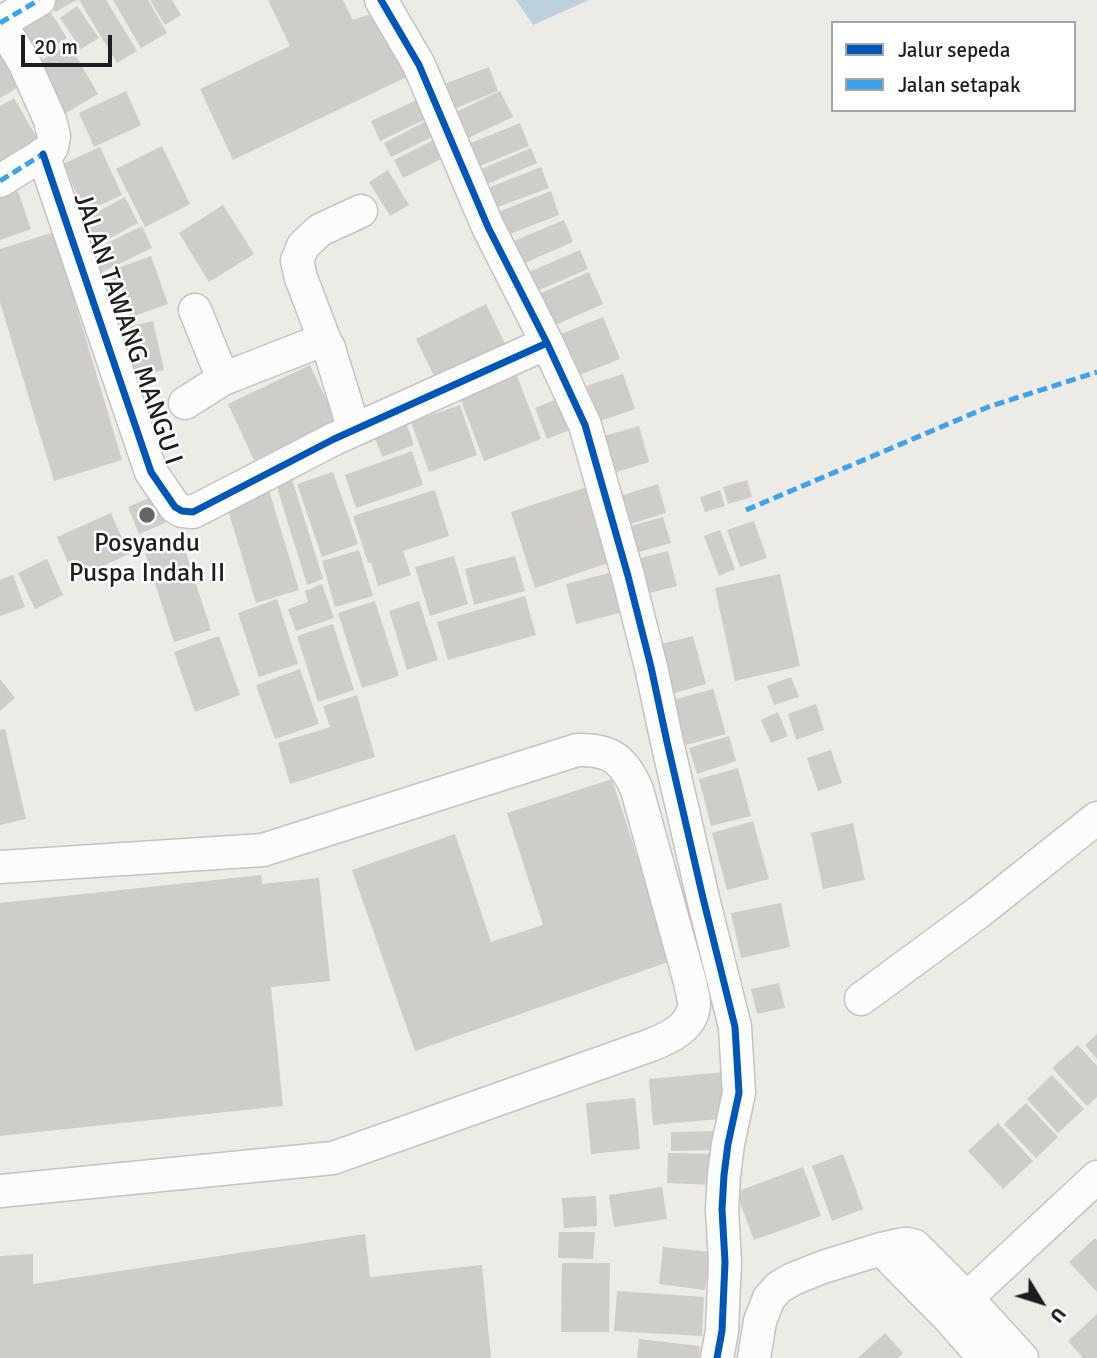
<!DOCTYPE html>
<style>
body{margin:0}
#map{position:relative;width:1097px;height:1358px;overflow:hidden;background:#ecebe6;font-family:Signika,sans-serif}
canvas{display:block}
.legend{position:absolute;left:831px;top:21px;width:245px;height:91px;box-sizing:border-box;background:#fff;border:2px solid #a5a5a5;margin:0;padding:9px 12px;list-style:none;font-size:21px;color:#1e1e1e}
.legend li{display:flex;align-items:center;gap:14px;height:35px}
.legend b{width:35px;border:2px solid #a5a5a5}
.north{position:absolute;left:1006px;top:1267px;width:70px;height:70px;-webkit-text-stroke:5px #fff;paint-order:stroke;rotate:128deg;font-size:19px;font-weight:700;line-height:28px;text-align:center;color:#1e1e1e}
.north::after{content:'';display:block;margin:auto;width:24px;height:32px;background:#1e1e1e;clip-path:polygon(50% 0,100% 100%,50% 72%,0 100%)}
.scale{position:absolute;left:21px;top:35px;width:91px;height:32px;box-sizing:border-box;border:4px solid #1e1e1e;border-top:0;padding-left:9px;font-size:21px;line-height:24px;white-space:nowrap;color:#1e1e1e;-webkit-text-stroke:5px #fff;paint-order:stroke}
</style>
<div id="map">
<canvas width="1097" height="1358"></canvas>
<ul class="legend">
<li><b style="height:9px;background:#0057b8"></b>Jalur sepeda</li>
<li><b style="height:9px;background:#3da2ea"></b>Jalan setapak</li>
</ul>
<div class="north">U</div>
<div class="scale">20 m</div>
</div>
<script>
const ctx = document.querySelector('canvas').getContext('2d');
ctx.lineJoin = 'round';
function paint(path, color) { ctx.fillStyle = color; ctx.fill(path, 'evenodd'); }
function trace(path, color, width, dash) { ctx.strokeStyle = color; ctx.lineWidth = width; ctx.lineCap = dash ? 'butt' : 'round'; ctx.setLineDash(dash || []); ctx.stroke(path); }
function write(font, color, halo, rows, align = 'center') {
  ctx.font = font + ' Signika,sans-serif'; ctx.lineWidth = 5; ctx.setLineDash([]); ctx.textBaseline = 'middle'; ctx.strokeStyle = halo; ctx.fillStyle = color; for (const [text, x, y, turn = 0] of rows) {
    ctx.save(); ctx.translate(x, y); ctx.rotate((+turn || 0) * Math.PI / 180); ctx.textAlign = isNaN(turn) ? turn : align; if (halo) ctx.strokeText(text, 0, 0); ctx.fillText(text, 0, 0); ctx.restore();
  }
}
paint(new Path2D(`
 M 516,0 L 589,0 L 533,25 Z`), '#bcd1dc');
paint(new Path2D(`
 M 49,0 L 77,0 L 55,12 Z
 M 79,0 L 106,0 L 137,51 L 117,63 Z
 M 113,0 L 148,0 L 167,33 L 141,48 Z
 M 150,0 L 172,0 L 181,15 L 165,25 Z
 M 268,0 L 343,0 L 353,20 L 378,11 L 415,73 L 233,160 L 200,89 L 290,46 Z
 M 46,5 L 67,38 L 35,59 L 14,25 Z
 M 77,6 L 99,38 L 81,49 L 60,18 Z
 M 69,44 L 98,94 L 64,114 L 35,64 Z
 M 4,51 L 22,85 L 0,98 L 0,53 Z
 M 489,67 L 498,91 L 444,113 L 434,88 Z
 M 126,91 L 141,125 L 94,147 L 79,113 Z
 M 500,91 L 513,117 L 464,140 L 452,114 Z
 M 428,95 L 436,114 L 380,141 L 371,121 Z
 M 14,98 L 40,143 L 0,167 L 0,106 Z
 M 426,121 L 434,136 L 391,157 L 384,143 Z
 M 520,123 L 529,146 L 475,168 L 466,145 Z
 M 442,136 L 451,154 L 403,178 L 394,160 Z
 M 162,146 L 190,204 L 145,227 L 116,169 Z
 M 100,147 L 122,195 L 85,212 L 63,164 Z
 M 531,148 L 537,163 L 480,187 L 474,172 Z
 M 541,167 L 549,188 L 487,211 L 480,191 Z
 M 388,170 L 409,205 L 390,216 L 369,182 Z
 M 18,191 L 31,229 L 0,240 L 0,198 Z
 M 551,191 L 559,215 L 502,237 L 493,214 Z
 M 125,197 L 138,223 L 90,249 L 77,223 Z
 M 223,205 L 254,254 L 209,282 L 179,233 Z
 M 564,220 L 573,242 L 518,266 L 509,243 Z
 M 142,226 L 152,248 L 98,274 L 87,253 Z
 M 54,232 L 122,460 L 54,481 L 0,302 L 0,249 Z
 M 580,250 L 588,269 L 530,294 L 522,275 Z
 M 151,256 L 168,304 L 126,319 L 109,271 Z
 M 589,272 L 603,304 L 546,329 L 532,297 Z
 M 486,304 L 508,350 L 438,384 L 416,339 Z
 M 603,317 L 620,359 L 577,376 L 561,334 Z
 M 153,321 L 164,370 L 126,379 L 114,330 Z
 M 310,365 L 337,422 L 254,460 L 228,404 Z
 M 514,368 L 541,439 L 484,461 L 457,390 Z
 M 623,374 L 635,409 L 597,422 L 586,386 Z
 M 567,395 L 580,426 L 547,439 L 535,408 Z
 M 460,405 L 477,455 L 429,472 L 411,422 Z
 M 405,420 L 414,445 L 382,457 L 373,432 Z
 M 639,426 L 649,462 L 601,477 L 590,440 Z
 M 412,451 L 423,485 L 356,508 L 345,475 Z
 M 333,472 L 358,544 L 322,557 L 297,484 Z
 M 292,479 L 323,579 L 307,585 L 276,484 Z
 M 747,480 L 752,497 L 728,504 L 723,487 Z
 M 658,484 L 666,513 L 620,527 L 611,499 Z
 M 587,487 L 611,562 L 535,588 L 511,512 Z
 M 269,490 L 299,590 L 256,603 L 226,503 Z
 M 435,490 L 449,536 L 403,551 L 411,575 L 378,586 L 371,562 L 368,563 L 353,516 Z
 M 720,490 L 725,506 L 705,512 L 700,497 Z
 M 154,496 L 165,523 L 139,534 L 128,507 Z
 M 111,513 L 129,554 L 75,579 L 57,537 Z
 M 663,517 L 671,543 L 628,555 L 620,529 Z
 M 754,521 L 767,558 L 740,567 L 727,530 Z
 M 720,530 L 735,569 L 719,576 L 704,536 Z
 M 182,541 L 211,630 L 174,642 L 145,553 Z
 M 359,550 L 373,596 L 335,607 L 322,561 Z
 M 668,551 L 677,586 L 642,595 L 633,560 Z
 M 454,556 L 468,604 L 430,616 L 415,567 Z
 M 515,556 L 525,591 L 474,605 L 465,569 Z
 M 47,559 L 63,595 L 35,609 L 18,573 Z
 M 617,571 L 627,611 L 576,624 L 566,584 Z
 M 780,574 L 800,666 L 735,681 L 715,588 Z
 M 13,575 L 25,607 L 0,616 L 0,580 Z
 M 322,584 L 334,618 L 296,631 L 288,609 L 308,602 L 305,591 Z
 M 525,596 L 536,635 L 448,660 L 437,622 Z
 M 277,599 L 298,664 L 259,677 L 238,613 Z
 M 375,601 L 399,676 L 362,688 L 338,613 Z
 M 419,601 L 438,660 L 407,670 L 389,611 Z
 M 333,624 L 354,690 L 318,702 L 297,636 Z
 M 219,636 L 240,695 L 195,712 L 174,652 Z
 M 693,636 L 706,684 L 671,694 L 657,645 Z
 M 300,669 L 319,724 L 275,739 L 256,685 Z
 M 791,677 L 799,697 L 774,705 L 767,686 Z
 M 0,679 L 15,698 L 0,711 Z
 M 713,689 L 726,734 L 686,745 L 673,700 Z
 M 357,695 L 375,757 L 290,784 L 278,743 L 330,727 L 323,706 Z
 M 816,704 L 824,730 L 796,740 L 788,714 Z
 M 778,712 L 788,736 L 771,743 L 761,720 Z
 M 5,729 L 26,819 L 0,825 L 0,730 Z
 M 729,736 L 736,761 L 697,774 L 689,748 Z
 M 831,750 L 842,783 L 818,791 L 807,758 Z
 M 738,768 L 751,816 L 711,826 L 699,779 Z
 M 612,779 L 671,961 L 415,1051 L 352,870 L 455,834 L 491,942 L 543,925 L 507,813 Z
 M 753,821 L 769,879 L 727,890 L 712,833 Z
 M 853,823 L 865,880 L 823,889 L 811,833 Z
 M 261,875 L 262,884 L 319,878 L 330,981 L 271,987 L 283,1106 L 0,1136 L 0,903 Z
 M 781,903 L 790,947 L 741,958 L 731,913 Z
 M 779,983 L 785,1008 L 757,1014 L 751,989 Z
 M 1097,1034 L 1097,1059 L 1085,1045 Z
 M 1078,1045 L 1097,1066 L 1097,1097 L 1087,1106 L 1052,1068 Z
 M 726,1072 L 730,1118 L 653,1125 L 649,1079 Z
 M 1052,1075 L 1084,1109 L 1058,1133 L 1027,1099 Z
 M 635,1098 L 640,1149 L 591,1154 L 586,1103 Z
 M 1026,1103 L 1058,1137 L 1036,1158 L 1004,1124 Z
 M 998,1123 L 1033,1161 L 1003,1189 L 968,1151 Z
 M 721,1131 L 722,1150 L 671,1151 L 671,1132 Z
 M 668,1153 L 714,1154 L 713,1185 L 667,1183 Z
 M 843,1154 L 863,1209 L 832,1221 L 812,1166 Z
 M 803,1167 L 821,1216 L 754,1240 L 736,1192 Z
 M 662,1187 L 667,1219 L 614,1227 L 609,1195 Z
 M 596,1196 L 597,1226 L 564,1228 L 562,1198 Z
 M 559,1232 L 595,1232 L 593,1259 L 558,1258 Z
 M 365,1234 L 370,1277 L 482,1265 L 491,1358 L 0,1358 L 0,1256 L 33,1254 L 33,1284 Z
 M 1095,1238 L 1097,1240 L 1097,1292 L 1069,1262 Z
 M 663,1247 L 710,1252 L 705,1290 L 659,1284 Z
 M 562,1263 L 610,1263 L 609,1332 L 561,1332 Z
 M 617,1291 L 704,1297 L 702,1336 L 614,1331 Z
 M 1097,1314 L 1097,1358 L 1083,1358 L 1068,1341 Z
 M 885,1333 L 903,1353 L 898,1358 L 858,1358 Z
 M 639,1339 L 700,1346 L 699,1358 L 637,1358 Z`), '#cfcdc9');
const minor = new Path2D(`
 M 381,0 L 419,65 L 488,227 L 547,343 L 585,425 L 628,576 L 651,667 L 667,742 L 703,898 L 735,1027 L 739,1093 L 728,1144 L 724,1175 L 722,1209 L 725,1262 L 722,1331 L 717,1358
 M 0,23 L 24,62 L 50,120 L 54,136 L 52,147 L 50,150 L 0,181
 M 0,23 L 39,0
 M 43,154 L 151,472 L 175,507 L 182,511 L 193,512 L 334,439 L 547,343
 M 195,310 L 223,379
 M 325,341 L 301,278 L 297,261 L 303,246 L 320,230 L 361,211
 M 185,403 L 223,379 L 315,343 L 325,341 L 329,348 L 354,430
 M 0,867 L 263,850 L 577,750 C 610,749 624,759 637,790 L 690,982 C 691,989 694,997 694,1004 C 693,1027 669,1038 651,1045 L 333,1158 L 0,1191
 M 861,999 L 979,912 L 1097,818
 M 881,1249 L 949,1318 L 984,1358
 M 949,1318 L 967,1298 L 1097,1177
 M 754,1358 L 760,1321 L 769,1298 L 779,1287 L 793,1279 L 823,1267 L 881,1249 L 903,1244 L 908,1244 L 915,1246 L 967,1298 L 1022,1358`);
trace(minor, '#c3c3c1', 35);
trace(minor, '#fcfcfb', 32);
trace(new Path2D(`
 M 0,23 L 39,0
 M 0,181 L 43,154
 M 746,510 L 988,407 L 1097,372`), '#3da2ea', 5, [10, 5]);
trace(new Path2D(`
 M 381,0 L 419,65 L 488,227 L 547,343 L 585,425 L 628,576 L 651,667 L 667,742 L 703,898 L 735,1027 L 739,1093 L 728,1144 L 724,1175 L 722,1209 L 725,1262 L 722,1331 L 717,1358
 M 43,154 L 151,472 L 175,507 L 182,511 L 193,512 L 334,439 L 547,343`), '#0057b8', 7);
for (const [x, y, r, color] of [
 [147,515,9,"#666664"]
]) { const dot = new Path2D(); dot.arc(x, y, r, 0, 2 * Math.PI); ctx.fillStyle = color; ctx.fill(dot); trace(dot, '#fff', 2.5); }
write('26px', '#1e1e1e', '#fff', [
 ["JALAN TAWANG MANGU I",127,329,71]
]);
write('26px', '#1e1e1e', '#fff', [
 ["Posyandu",147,544],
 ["Puspa Indah II",147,574]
]);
</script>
